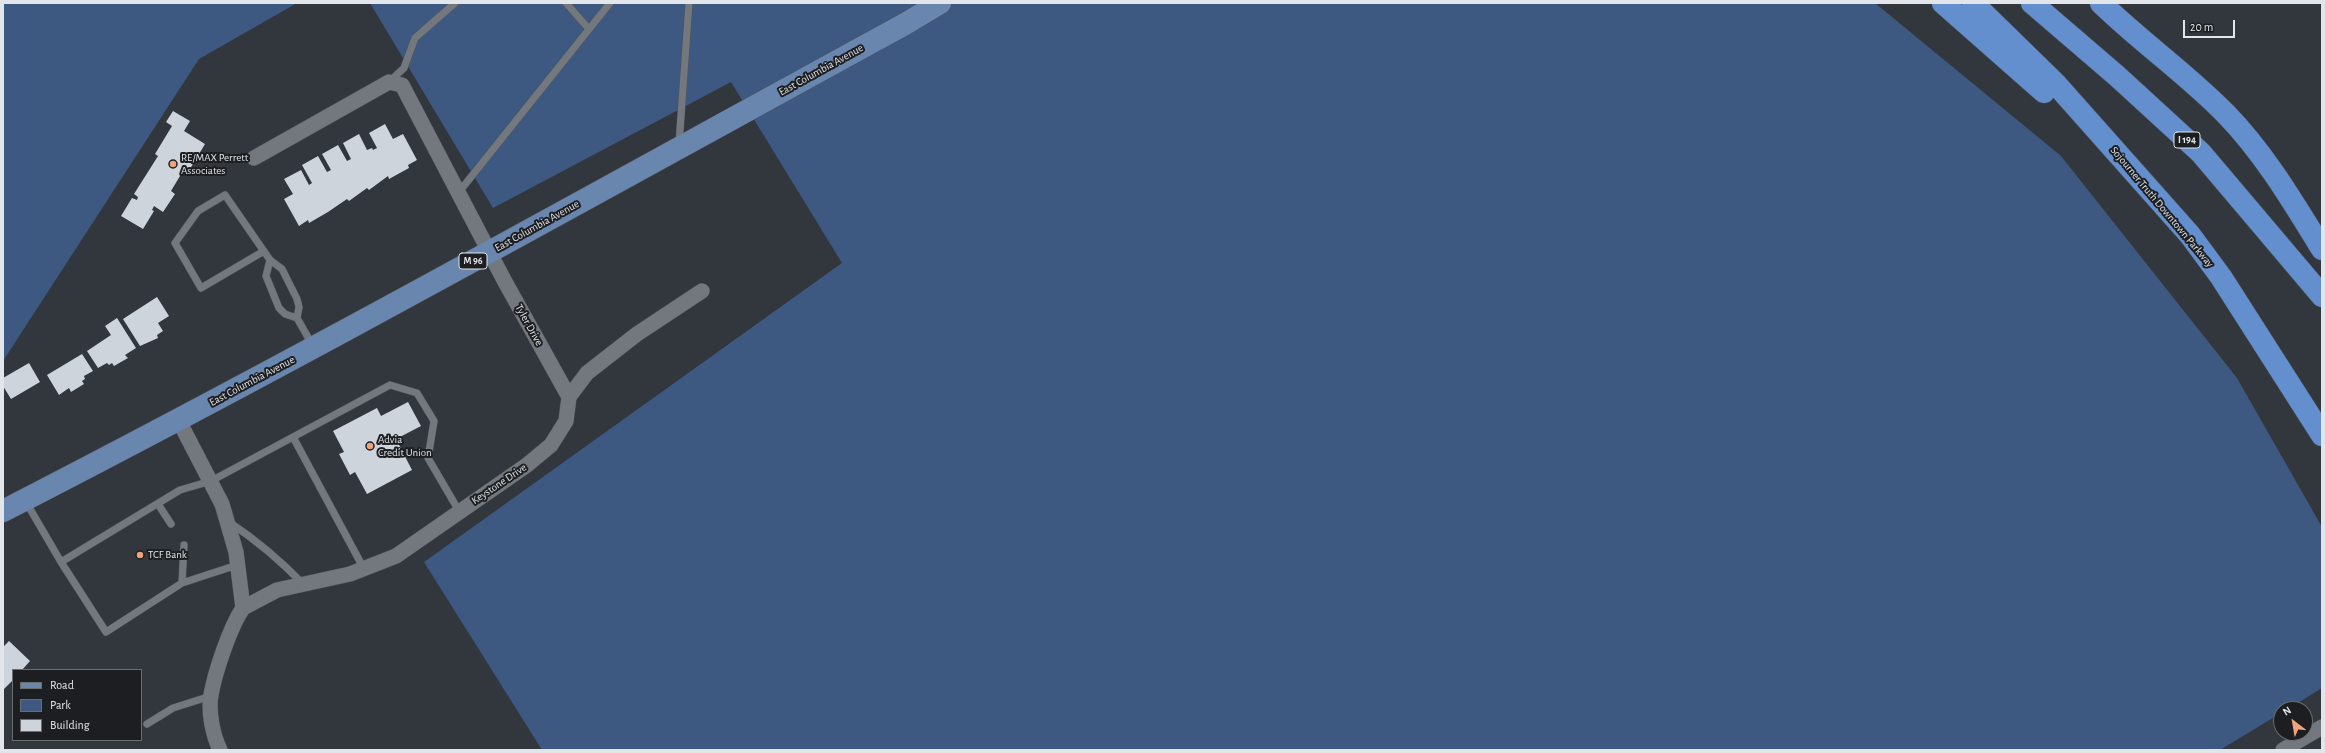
<!DOCTYPE html>
<style>
body{margin:0}
#map{position:relative;width:2325px;height:753px;overflow:hidden;background:#32363d;font-family:"Alegreya Sans",sans-serif}
canvas{display:block}
.frame{position:absolute;inset:0;border:4px solid #e2e5e9;pointer-events:none}
.legend{position:absolute;left:12px;top:669px;width:130px;height:72px;box-sizing:border-box;background:#1c1e21;border:1px solid #6b6e71;margin:0;padding:5px 7px;list-style:none;font-size:12px;color:#e2e5e9}
.legend li{display:flex;align-items:center;gap:8px;height:20px}
.legend b{width:20px;border:1px solid #6b6e71}
.north{position:absolute;left:2273px;top:701px;width:40px;height:40px;box-sizing:border-box;background:#1c1e21;border:1px solid #6b6e71;border-radius:50%;rotate:329deg;font-size:11px;font-weight:700;line-height:16px;text-align:center;color:#e2e5e9}
.north::after{content:'';display:block;margin:auto;width:14px;height:18px;background:#f0a27a;clip-path:polygon(50% 0,100% 100%,50% 72%,0 100%)}
.scale{position:absolute;left:2183px;top:20px;width:52px;height:18px;box-sizing:border-box;border:2px solid #e2e5e9;border-top:0;padding-left:5px;font-size:12px;line-height:14px;white-space:nowrap;color:#e2e5e9;-webkit-text-stroke:3px #1c1e21;paint-order:stroke}
</style>
<div id="map">
<canvas width="2325" height="753"></canvas>
<div class="frame"></div>
<ul class="legend">
<li><b style="height:5px;background:#6986af"></b>Road</li>
<li><b style="height:11px;background:#3e5981"></b>Park</li>
<li><b style="height:11px;background:#ced4dc"></b>Building</li>
</ul>
<div class="north">N</div>
<div class="scale">20 m</div>
</div>
<script>
const ctx = document.querySelector('canvas').getContext('2d');
ctx.lineJoin = 'round';
function paint(path, color) { ctx.fillStyle = color; ctx.fill(path, 'evenodd'); }
function trace(path, color, width, dash) { ctx.strokeStyle = color; ctx.lineWidth = width; ctx.lineCap = dash ? 'butt' : 'round'; ctx.setLineDash(dash || []); ctx.stroke(path); }
function write(font, color, halo, rows, align = 'center') {
  ctx.font = font + ' "Alegreya Sans",sans-serif'; ctx.lineWidth = 4; ctx.setLineDash([]); ctx.textBaseline = 'middle'; ctx.strokeStyle = halo; ctx.fillStyle = color; for (const [text, x, y, turn = 0] of rows) {
    ctx.save(); ctx.translate(x, y); ctx.rotate((+turn || 0) * Math.PI / 180); ctx.textAlign = isNaN(turn) ? turn : align; if (halo) ctx.strokeText(text, 0, 0); ctx.fillText(text, 0, 0); ctx.restore();
  }
}
paint(new Path2D(`
 M 3,3 L 297,3 L 199,59 L 3,361 Z
 M 370,3 L 1875,3 L 2061,156 L 2237,378 L 2322,527 L 2322,688 L 2288,709 L 2281,709 L 2281,713 L 2220,750 L 542,750 L 424,562 L 842,263 L 731,82 L 493,208 Z`), '#3e5981');
paint(new Path2D(`
 M 173,111 L 190,121 L 184,131 L 205,144 L 187,174 L 183,171 L 171,191 L 175,194 L 163,212 L 154,206 L 152,210 L 154,211 L 143,229 L 121,216 L 132,198 L 137,200 L 138,197 L 134,194 L 158,156 L 155,154 L 172,126 L 166,122 Z
 M 385,124 L 393,139 L 403,134 L 417,160 L 408,165 L 409,168 L 389,179 L 388,176 L 369,190 L 367,188 L 349,201 L 347,199 L 328,212 L 309,223 L 308,220 L 299,226 L 284,199 L 293,194 L 284,179 L 301,170 L 309,185 L 312,183 L 302,165 L 318,156 L 327,172 L 331,170 L 322,154 L 338,145 L 347,161 L 351,159 L 343,143 L 359,134 L 367,150 L 372,148 L 373,150 L 377,148 L 369,133 Z
 M 157,297 L 169,316 L 158,323 L 163,331 L 157,335 L 158,338 L 140,346 L 123,319 Z
 M 117,318 L 136,348 L 125,355 L 128,358 L 114,366 L 112,363 L 109,365 L 107,363 L 98,368 L 87,351 L 111,335 L 105,326 Z
 M 82,354 L 93,371 L 84,376 L 85,379 L 82,381 L 84,384 L 71,392 L 69,388 L 59,395 L 47,375 Z
 M 29,363 L 40,382 L 11,399 L 3,386 L 3,378 Z
 M 408,402 L 421,426 L 396,439 L 412,470 L 367,494 L 355,472 L 350,475 L 339,454 L 344,452 L 333,431 L 377,408 L 381,416 Z
 M 9,641 L 30,661 L 22,670 L 13,670 L 13,680 L 3,690 L 3,647 Z`), '#ced4dc');
const service = new Path2D(`
 M 566,3 L 589,29
 M 389,82 L 404,68 L 415,38 L 455,3
 M 679,144 L 689,3
 M 459,192 L 610,3
 M 264,251 L 201,288 L 175,243 L 198,211 L 225,195 L 270,260 L 282,269 L 297,299 L 299,307 L 297,318
 M 270,260 L 266,276 L 279,308 L 285,314 L 297,318 L 313,346
 M 293,437 L 364,569
 M 26,502 L 61,562 L 180,490 L 211,481 L 390,385 L 417,393 L 434,421 L 428,458 L 459,511
 M 158,504 L 171,524
 M 229,522 C 256,540 280,560 303,584
 M 61,562 L 106,632 L 182,583 L 237,565
 M 182,583 L 184,545
 M 147,724 L 173,708 L 211,696`);
const minor = new Path2D(`
 M 254,158 L 389,82 L 402,85 L 504,280 L 569,397
 M 179,421 L 222,504 L 236,552 L 243,608 C 230,627 215,672 211,695 C 208,713 213,735 220,750
 M 243,608 L 277,590 L 350,574 L 396,556 L 527,465 L 551,445 L 566,421 L 569,397 L 587,373 L 637,334 L 702,291
 M 2283,750 L 2322,727`);
const primary = new Path2D(`
 M 3,511 C 307,355 605,188 905,24 L 940,3`);
const motorway = new Path2D(`
 M 1943,3 L 2044,92
 M 1973,3 L 2055,83 L 2190,235 L 2221,277 L 2322,435
 M 2032,3 L 2117,76 L 2201,153 L 2322,296
 M 2101,3 C 2141,42 2187,74 2226,114 C 2264,153 2293,202 2322,249`);
trace(service, '#4e5257', 8);
trace(minor, '#4e5257', 16);
trace(primary, '#4e5257', 23);
trace(motorway, '#4e5257', 23);
trace(service, '#73787f', 7);
trace(minor, '#73787f', 15);
trace(primary, '#6986af', 22);
trace(motorway, '#638fcf', 22);
for (const [x, y, r, color] of [
 [173,164,4,"#f0a27a"],
 [370,446,4,"#f0a27a"],
 [140,555,4,"#f0a27a"]
]) { const dot = new Path2D(); dot.arc(x, y, r, 0, 2 * Math.PI); ctx.fillStyle = color; ctx.fill(dot); trace(dot, '#1c1e21', 1.5); }
for (const [x, y, w] of [
 [2187,140,26],
 [473,261,28]
]) { const box = new Path2D(); box.roundRect(x - w / 2, y - 8, w, 16, 3); ctx.fillStyle = '#1c1e21'; ctx.fill(box); trace(box, '#e2e5e9', 1); }
write('bold 10px', '#e2e5e9', null, [
 ["I 194",2187,140],
 ["M 96",473,261]
]);
write('11px', '#e2e5e9', '#1c1e21', [
 ["East Columbia Avenue",821,70,-29],
 ["Sojourner Truth Downtown Parkway",2162,207,50],
 ["East Columbia Avenue",537,226,-29],
 ["Tyler Drive",529,325,61],
 ["East Columbia Avenue",252,381,-28],
 ["Keystone Drive",499,484,-34]
]);
write('11px', '#e2e5e9', '#1c1e21', [
 ["RE/MAX Perrett",181,158],
 ["Associates",181,171],
 ["Advia",378,440],
 ["Credit Union",378,453],
 ["TCF Bank",148,555]
], 'left');
</script>
